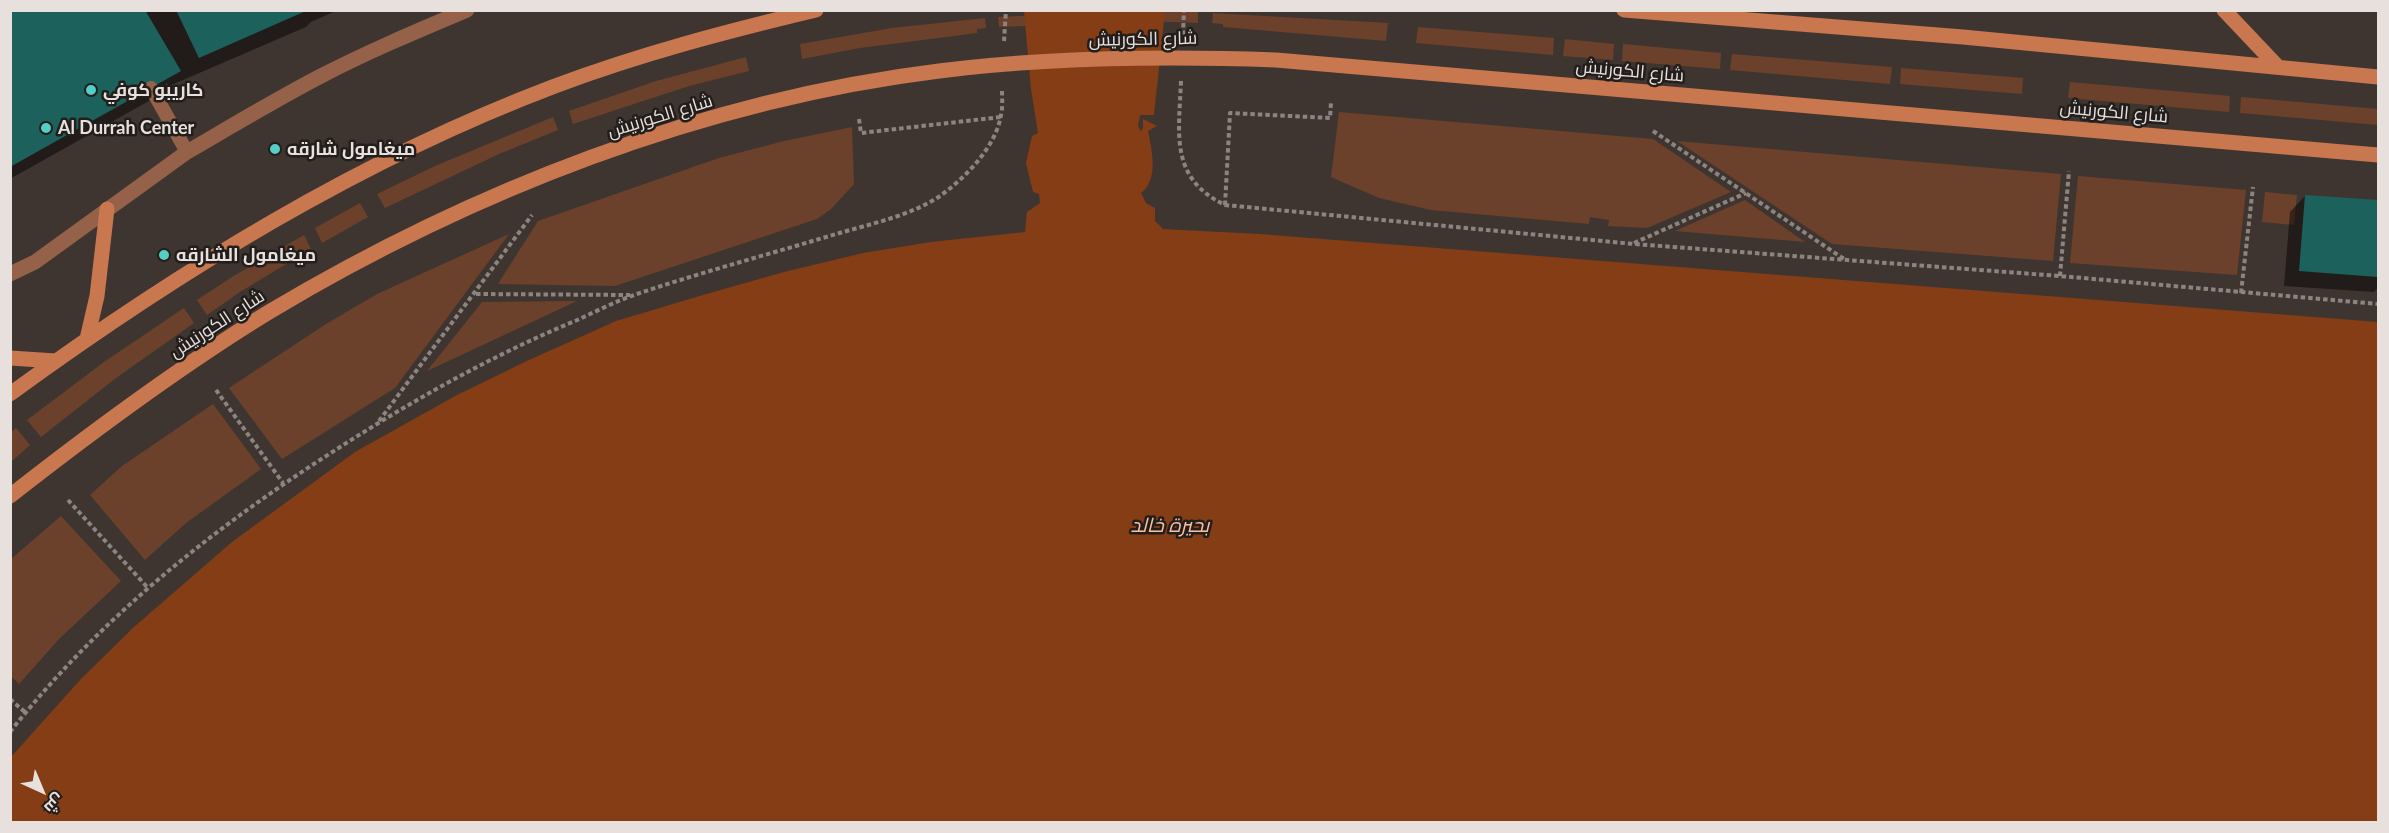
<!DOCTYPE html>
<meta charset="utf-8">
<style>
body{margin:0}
#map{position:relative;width:2389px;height:833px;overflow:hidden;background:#3f3530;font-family:Lato,Cairo,sans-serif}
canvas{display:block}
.frame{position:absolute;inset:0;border:12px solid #e7e0dd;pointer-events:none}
.north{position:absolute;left:12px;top:761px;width:60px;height:60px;-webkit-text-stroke:4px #221e1b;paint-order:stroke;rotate:136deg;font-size:16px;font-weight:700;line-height:24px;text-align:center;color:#e7e0dd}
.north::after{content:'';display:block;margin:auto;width:21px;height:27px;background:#e7e0dd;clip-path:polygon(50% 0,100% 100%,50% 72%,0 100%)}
</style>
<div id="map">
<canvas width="2389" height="833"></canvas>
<div class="frame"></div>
<div class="north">ش</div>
</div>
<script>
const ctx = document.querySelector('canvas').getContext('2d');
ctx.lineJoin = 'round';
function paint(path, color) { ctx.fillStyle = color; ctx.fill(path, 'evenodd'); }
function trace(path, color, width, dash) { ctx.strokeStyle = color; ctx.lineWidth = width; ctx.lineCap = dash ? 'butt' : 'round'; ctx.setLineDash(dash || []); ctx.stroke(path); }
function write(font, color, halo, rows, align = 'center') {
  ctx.font = font + ' Lato,Cairo,sans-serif'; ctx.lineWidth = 5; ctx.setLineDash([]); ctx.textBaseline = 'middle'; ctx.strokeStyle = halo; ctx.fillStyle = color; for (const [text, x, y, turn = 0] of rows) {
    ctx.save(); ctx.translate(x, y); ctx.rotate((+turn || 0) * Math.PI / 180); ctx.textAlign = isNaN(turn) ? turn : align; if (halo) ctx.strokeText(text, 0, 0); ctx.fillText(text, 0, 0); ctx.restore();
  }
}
paint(new Path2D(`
 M 1149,10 L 1198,12 L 1198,23 L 1148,21 L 999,27 L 998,17 Z
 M 1213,13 L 1388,23 L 1386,41 L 1223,27 L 1223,24 L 1212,23 Z
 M 985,18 L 986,28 L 977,29 L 977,33 L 860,48 L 802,59 L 800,44 L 892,28 Z
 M 1418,27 L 1554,38 L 1553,55 L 1416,43 Z
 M 1565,39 L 1614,44 L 1613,60 L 1563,56 Z
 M 1623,44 L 1721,53 L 1720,69 L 1622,61 Z
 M 1732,54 L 1892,67 L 1890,84 L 1730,70 Z
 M 746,57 L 749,71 L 689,86 L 573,124 L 569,111 L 656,81 Z
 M 1901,68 L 2023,78 L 2022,94 L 1900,84 Z
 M 2070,82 L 2230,96 L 2229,112 L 2068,98 Z
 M 2241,97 L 2378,109 L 2378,125 L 2240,113 Z
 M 1339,112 L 1653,139 L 1731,192 L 1647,228 L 1608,226 L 1609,220 L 1590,217 L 1589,224 L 1431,210 L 1379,198 L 1331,177 Z
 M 553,117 L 558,130 L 499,154 L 385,208 L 377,194 L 435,166 Z
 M 852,127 L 854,184 L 831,209 L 817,219 L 615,286 L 498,284 L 538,221 L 719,158 L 784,141 Z
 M 1677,141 L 2061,174 L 2053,261 L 1832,244 Z
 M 2078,176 L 2246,190 L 2237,275 L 2070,263 Z
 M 2265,192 L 2297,195 L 2294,225 L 2262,222 Z
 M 1745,200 L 1805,242 L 1675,231 Z
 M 360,203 L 368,217 L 322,243 L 315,228 Z
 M 509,234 L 395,388 L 282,459 L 229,388 L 326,324 L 377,294 Z
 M 304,235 L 311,249 L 240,292 L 207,315 L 197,300 L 232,277 Z
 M 577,301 L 427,371 L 482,302 Z
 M 184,308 L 194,323 L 116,378 L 41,437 L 27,420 L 104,362 Z
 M 213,404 L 261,469 L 186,523 L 145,560 L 90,495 L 122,466 Z
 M 16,428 L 30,445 L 11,462 L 11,432 Z
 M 61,516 L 121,581 L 59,639 L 19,684 L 11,676 L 11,559 Z`), '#6b412c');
paint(new Path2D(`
 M 1024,11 L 1165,11 L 1154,115 L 1140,115 L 1138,126 L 1141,131 L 1143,128 L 1143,119 L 1157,126 L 1148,131 C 1152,151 1159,179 1141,193 L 1146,203 L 1155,208 L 1155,221 L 1163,229 L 1259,234 L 2378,322 L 2378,822 L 11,822 L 10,758 L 81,679 L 134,627 L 232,542 L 355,452 L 457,395 L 529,360 L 616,321 L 703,295 L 784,272 L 863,253 L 931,242 L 1025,232 L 1027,212 L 1040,203 L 1039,194 L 1033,192 L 1026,163 L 1032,136 L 1038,133 L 1031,89 Z`), '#853d15');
paint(new Path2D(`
 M 10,10 L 338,10 L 311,22 L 306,27 L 169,86 L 167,83 L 149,101 L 10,179 Z
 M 2305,196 L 2378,202 L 2378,288 L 2374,292 L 2284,286 L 2290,212 Z`), '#0007');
paint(new Path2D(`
 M 10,10 L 145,10 L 181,71 L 10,167 Z
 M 176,10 L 308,10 L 199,58 Z
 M 2305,195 L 2378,200 L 2378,277 L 2299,271 Z`), '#1d615c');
trace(new Path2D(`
 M 1183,35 L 1184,10
 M 1004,41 L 1006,10
 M 1181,81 C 1179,134 1169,178 1225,205 L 1634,244 L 2060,276 L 2378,304
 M 859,119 L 861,133 L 1001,117
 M 1653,131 L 1844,259
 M 1225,205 L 1230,113 L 1330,118 L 1331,102
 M 1634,243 L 1746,193
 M 2060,276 L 2069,171
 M 2241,293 L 2253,187
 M 476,294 L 630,295
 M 216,390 L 283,483
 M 379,421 L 532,215
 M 68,500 L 148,588
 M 10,699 L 26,713
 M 10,732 C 114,600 248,502 390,416 C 450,380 510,348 575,321 C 595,312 616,301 637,294 C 702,272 770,254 836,234 C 870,224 910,216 940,196 C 965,178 996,147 1001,115 C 1003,107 1002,98 1002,90`), '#8c8480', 4, [4.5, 3]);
trace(new Path2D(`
 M 151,88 L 187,152`), '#956148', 14);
trace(new Path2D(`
 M 10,274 L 35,262 L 187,152 C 230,127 275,100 319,77 C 367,52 417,31 467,10`), '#956148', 15);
trace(new Path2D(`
 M 1624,10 L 1963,37 L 2378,77
 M 2224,10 L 2278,67
 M 87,339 L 97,296 L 107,209
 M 10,358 L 56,361
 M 10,394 C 179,271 359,160 555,86 C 640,54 728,31 816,10
 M 10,496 C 93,431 179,367 269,312 C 471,191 704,100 939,71 C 1051,57 1164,56 1276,60 L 2378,155`), '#c8774e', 15);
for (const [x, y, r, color] of [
 [91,90,6,"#55cec5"],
 [46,128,6,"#55cec5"],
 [275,149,6,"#55cec5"],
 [164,255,6,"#55cec5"]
]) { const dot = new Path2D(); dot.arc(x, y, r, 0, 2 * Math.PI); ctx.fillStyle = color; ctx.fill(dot); trace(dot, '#221e1b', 2); }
write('18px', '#e7e0dd', '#221e1b', [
 ["شارع الكورنيش",1143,39,-1],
 ["شارع الكورنيش",1630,71,5],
 ["شارع الكورنيش",2114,112,5],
 ["شارع الكورنيش",660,116,-17],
 ["شارع الكورنيش",217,324,-33]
]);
write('bold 18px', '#e7e0dd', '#221e1b', [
 ["كاريبو كوفي",103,90],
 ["Al Durrah Center",58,128],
 ["ميغامول شارقه",287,149],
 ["ميغامول الشارقه",176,255]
], 'left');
write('italic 20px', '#febfa0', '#221e1b', [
 ["بحيرة خالد",1170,526]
]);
</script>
